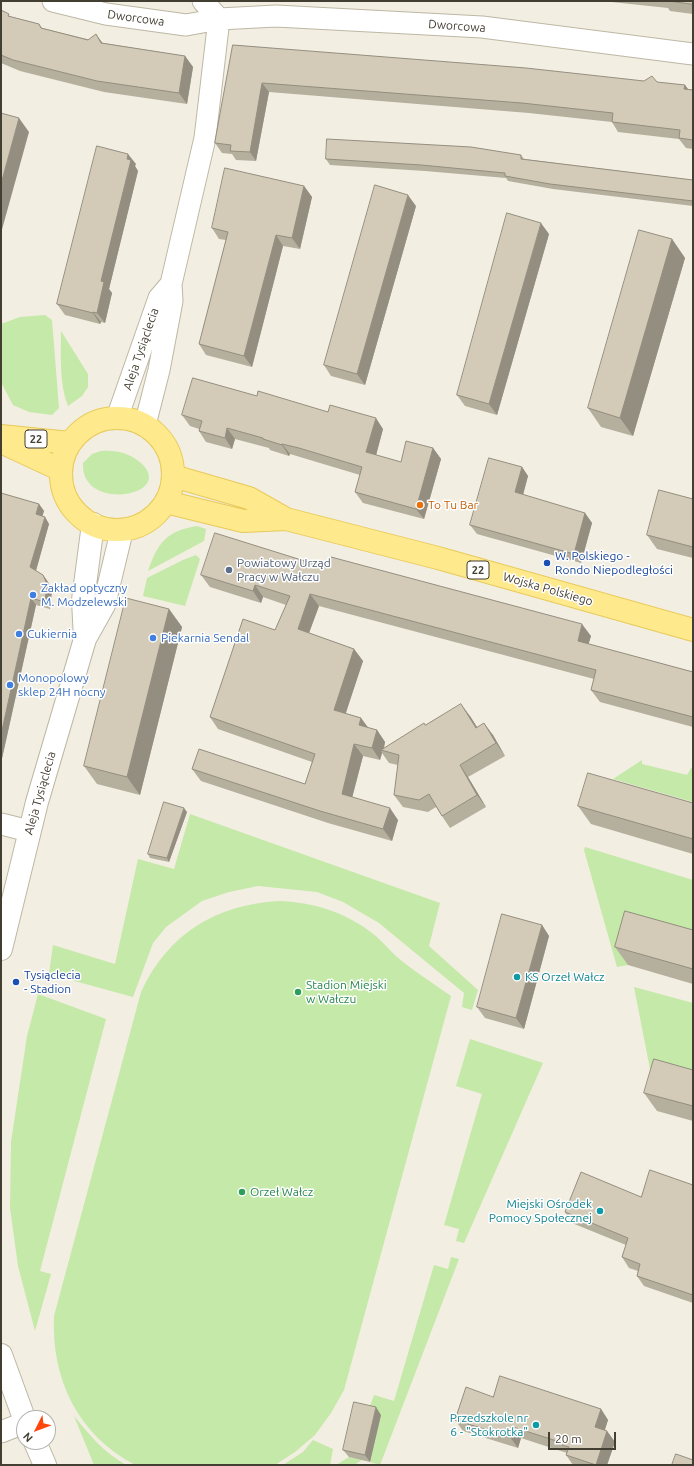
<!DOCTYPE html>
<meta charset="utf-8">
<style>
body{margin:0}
#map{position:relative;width:694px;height:1466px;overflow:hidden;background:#f2eee2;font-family:Ubuntu,sans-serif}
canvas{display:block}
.frame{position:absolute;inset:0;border:2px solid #433e32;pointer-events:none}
.north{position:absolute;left:16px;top:1410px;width:40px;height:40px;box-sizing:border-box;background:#fff;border:1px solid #b4b2ad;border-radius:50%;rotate:228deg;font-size:11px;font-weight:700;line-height:16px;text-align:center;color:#433e32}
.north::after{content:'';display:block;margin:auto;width:14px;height:18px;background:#ff460b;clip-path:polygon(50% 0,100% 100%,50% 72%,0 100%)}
.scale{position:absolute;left:548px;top:1432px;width:68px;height:18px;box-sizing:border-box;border:2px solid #433e32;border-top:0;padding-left:5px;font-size:12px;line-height:14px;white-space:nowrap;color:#433e32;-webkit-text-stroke:3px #fff;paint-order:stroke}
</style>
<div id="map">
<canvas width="694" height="1466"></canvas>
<div class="frame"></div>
<div class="north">N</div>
<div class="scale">20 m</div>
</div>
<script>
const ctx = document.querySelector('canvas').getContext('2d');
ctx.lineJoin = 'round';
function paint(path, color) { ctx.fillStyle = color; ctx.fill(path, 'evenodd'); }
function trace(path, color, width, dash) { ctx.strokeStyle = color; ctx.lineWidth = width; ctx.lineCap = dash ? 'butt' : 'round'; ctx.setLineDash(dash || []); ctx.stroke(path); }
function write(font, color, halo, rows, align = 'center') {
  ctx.font = font + ' Ubuntu,sans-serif'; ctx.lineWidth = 3; ctx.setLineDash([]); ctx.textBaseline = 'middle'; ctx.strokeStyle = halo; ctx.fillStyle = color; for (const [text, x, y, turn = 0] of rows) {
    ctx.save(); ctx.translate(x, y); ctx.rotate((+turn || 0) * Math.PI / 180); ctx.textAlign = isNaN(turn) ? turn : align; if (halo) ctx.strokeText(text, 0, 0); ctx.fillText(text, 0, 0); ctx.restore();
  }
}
paint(new Path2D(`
 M 45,315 L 52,320 L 59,408 L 52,415 L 29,412 L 13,405 L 1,382 L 1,324 L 20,317 Z
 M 61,331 L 88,374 L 88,387 L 82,396 L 68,406 C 59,383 61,355 61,331 Z
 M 101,451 C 117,450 129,453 141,463 C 177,496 80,513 83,463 L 92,454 Z
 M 197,526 L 206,529 L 204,541 L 148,571 C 158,542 167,531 197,526 Z
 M 196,555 L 200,559 L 185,606 L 143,596 L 147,578 L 183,560 Z
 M 642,760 L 642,764 L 687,775 L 691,768 L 693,769 L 693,802 L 613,779 Z
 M 190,814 L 440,903 L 429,946 L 478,990 L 472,1010 L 462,1007 L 464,993 L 379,923 L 343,902 L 317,892 L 258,886 L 229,892 L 202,901 L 166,927 L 153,943 L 133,997 L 49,974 L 53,945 L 115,964 L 138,859 L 174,869 Z
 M 585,847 L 693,880 L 693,936 L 628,965 L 617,967 L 584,850 Z
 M 278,901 C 315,902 348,913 377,937 C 384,943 389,950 396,956 C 413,971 433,983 451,996 L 344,1390 L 331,1413 L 315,1435 L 295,1452 L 275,1465 L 135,1465 C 78,1435 51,1379 54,1316 L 141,992 C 168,934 215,905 278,901 Z
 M 634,987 L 693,1003 L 693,1077 L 669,1071 L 650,1069 Z
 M 38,994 L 106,1019 L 40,1271 L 51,1274 L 35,1331 L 18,1266 L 10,1208 L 11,1142 L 27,1036 Z
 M 470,1039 L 543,1063 L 464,1243 L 456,1241 L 459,1229 L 444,1225 L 482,1094 L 456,1086 Z
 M 451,1257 L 459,1259 L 380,1465 L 370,1462 L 381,1415 L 368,1412 L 374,1395 L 394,1401 L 434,1265 L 448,1269 Z
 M 74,1416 C 91,1437 103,1451 126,1465 L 94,1465 Z
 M 313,1440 L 333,1449 L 330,1465 L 283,1465 L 303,1452 Z
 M 349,1457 L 362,1460 L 354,1465 L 336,1465 Z`), '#c5e9a8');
const minor = new Path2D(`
 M 53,1 L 106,14 L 186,25 L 219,19 L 276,16 L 482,27 L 693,54
 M 203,1 L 219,19
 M 117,418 L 159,298 L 171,284
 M 145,425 L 159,370 L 172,301 L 171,284 L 205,138 L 219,19
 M 1,824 L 29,831
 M 1,1432 L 24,1423`);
const tertiary = new Path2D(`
 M 85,639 L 83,600 L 93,524
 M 1,949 L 37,802 L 85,639 L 104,605 L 122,530
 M 1,1355 L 24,1418
 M 35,1442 L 45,1465`);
const primary = new Path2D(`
 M61 474a56 56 0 1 1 112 0a56 56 0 1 1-112 0Z
 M 1,436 L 70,443
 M 1,442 L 61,470
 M 173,476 L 249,498 L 286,519 L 438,558 L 693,630
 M 166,502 L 243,521 L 286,519`);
trace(minor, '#bdb7a4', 23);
trace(tertiary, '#bdb7a4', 24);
trace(primary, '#e8ca59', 24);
trace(minor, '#fff', 21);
trace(tertiary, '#fff', 22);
trace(primary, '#ffe98d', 22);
paint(new Path2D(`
 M 602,1 L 693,1 L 693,14 L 670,11 L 668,8 Z
 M 1,10 L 11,17 L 39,24 L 42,28 L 103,43 L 185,56 L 193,67 L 187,104 L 104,92 L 20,71 L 1,63 Z
 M 233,45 L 685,85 L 688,89 L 693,90 L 693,149 L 686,148 L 679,139 L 618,132 L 612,122 L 529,113 L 269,92 L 256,161 L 236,160 L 232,154 L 222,153 L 215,143 Z
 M 521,155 L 524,159 L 693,180 L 693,206 L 553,189 L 508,181 L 506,178 L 425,171 L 330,165 L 326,159 Z
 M 136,164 L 135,166 L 138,171 L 109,289 L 112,293 L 105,323 L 101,322 L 100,324 L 65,315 L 57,304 Z
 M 304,186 L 312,197 L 300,249 L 283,246 L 252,367 L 206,355 L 199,344 L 226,240 L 219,239 L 212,228 Z
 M 416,206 L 365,385 L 331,376 L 324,365 Z
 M 549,234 L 497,415 L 465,406 L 457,395 Z
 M 672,239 L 685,258 L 633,436 L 601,427 L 588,408 Z
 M 257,396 L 383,429 L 376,455 L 401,462 L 433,448 L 441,459 L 424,519 L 363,503 L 355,492 L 360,475 L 290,454 L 289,456 L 270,450 L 269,448 L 235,439 L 232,449 L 206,442 L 199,431 L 199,429 L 190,426 L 182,415 Z
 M 522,467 L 528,476 L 523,495 L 585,513 L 592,523 L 581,563 L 477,534 L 470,525 Z
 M 1,493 L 39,504 L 44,511 L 42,516 L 45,517 L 49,524 L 36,571 L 43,575 L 48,582 L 52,590 L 50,609 L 36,605 L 1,763 Z
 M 693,499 L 693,558 L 657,549 L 647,535 Z
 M 327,568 L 591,636 L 588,644 L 693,672 L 693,727 L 600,702 L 591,690 L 594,679 L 319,606 L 309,633 L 354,649 L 363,661 L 345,713 L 361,718 L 368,728 L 377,730 L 385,742 L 384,749 L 426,725 L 470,716 L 477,727 L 493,735 L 505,756 L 468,777 L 486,807 L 450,828 L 436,807 L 428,812 L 403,807 L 394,795 L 398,765 L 389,763 L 382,753 L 380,760 L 363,756 L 352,797 L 398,820 L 392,841 L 328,823 L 201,781 L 192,769 L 305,784 L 312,762 L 218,729 L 210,717 L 275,630 L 286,605 L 263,597 L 261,603 L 210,587 L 201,575 Z
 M 169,609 L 182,627 L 140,795 L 97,784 L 84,766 Z
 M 693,803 L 693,854 L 591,824 L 578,806 Z
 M 187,812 L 169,862 L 150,858 L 148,854 Z
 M 542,925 L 549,936 L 524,1029 L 485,1018 L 477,1007 Z
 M 693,930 L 693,984 L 628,965 L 615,947 Z
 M 693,1070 L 693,1121 L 657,1111 L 644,1093 Z
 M 693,1185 L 693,1303 L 644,1286 L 637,1276 L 638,1271 L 629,1268 L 622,1257 L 626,1245 L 572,1223 L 565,1212 L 641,1197 Z
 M 493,1397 L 601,1409 L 608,1420 L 605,1430 L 607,1431 L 615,1442 L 607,1465 L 573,1465 L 566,1455 L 567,1453 L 521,1438 L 518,1448 L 463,1431 L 455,1420 Z
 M 381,1415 L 370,1462 L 349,1457 L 343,1450 Z`), '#b5af9d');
paint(new Path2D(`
 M 96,34 L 104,45 L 101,43 Z
 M 185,56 L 193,67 L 187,104 L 179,93 Z
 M 262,83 L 269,92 L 256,161 L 250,152 Z
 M 685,85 L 692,95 L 684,89 Z
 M 19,118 L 29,132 L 1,233 L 1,184 Z
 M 128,154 L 136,164 L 135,166 L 138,171 L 109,289 L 112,293 L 105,323 L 97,313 L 101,281 Z
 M 304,186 L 312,197 L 300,249 L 292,238 Z
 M 408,195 L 416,206 L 365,385 L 357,374 Z
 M 541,223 L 549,234 L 497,415 L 489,404 Z
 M 276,235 L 283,246 L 252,367 L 244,356 Z
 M 672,239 L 685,258 L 633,436 L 620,418 Z
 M 93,312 L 101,322 L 100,324 L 93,313 Z
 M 376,418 L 383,429 L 374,463 L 366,452 Z
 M 227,428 L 235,439 L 232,449 L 225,438 Z
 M 282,444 L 290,454 L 289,456 L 282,445 Z
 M 433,448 L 441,459 L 424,519 L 416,509 Z
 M 522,467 L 528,476 L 521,502 L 515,492 Z
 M 39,504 L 44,511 L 41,521 L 36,514 Z
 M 585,513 L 592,523 L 581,563 L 574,554 Z
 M 45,517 L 49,524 L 35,574 L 30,567 Z
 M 43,575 L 48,582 L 52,590 L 50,609 L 45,602 Z
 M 255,585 L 263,597 L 261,603 L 253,591 Z
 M 310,594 L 319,606 L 306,641 L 298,629 Z
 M 31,598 L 36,605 L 1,763 L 1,735 Z
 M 169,609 L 182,627 L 140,795 L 127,777 Z
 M 582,624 L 591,636 L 586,653 L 578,641 Z
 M 354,649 L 363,661 L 343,722 L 334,710 Z
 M 461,704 L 470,716 L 485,740 L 476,728 Z
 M 361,718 L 370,730 L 359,725 Z
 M 484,723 L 493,735 L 505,756 L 496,743 Z
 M 377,730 L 385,742 L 383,751 L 381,750 L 382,753 L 380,760 L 372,748 Z
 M 354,744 L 363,756 L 350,806 L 342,794 Z
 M 460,765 L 468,777 L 486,807 L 477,795 Z
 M 184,808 L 187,812 L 169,862 L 167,858 Z
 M 390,808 L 398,820 L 392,841 L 383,829 Z
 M 542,925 L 549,936 L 524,1029 L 516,1018 Z
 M 376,1407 L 381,1415 L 370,1462 L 365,1455 Z
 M 601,1409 L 608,1420 L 602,1438 L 595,1427 Z
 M 513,1427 L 521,1438 L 518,1448 L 510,1437 Z
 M 607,1431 L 615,1442 L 607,1465 L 596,1465 Z`), '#948e80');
const building = new Path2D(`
 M 669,1 L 693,1 L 693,4 Z
 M 1,10 L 9,14 L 8,16 L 39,24 L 41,28 L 88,40 L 96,34 L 101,43 L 185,56 L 179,93 L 97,81 L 13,60 L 1,55 Z
 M 233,45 L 526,68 L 644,81 L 652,76 L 657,82 L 685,85 L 684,89 L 693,90 L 693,140 L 679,138 L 680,130 L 612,122 L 613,113 L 522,103 L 262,83 L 250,152 L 230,151 L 231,145 L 215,143 Z
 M 1,113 L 19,118 L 1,184 Z
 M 327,139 L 471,147 L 521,155 L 521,159 L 693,180 L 693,201 L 550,184 L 505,176 L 505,173 L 421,165 L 326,159 Z
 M 97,146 L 128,154 L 127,159 L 131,160 L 101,281 L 104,282 L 97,313 L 93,312 L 93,313 L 57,304 Z
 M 225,168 L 304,186 L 292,238 L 276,235 L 244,356 L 199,344 L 228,232 L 212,228 Z
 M 375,185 L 408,195 L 357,374 L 324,365 Z
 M 507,213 L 541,223 L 489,404 L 457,395 Z
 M 639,230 L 672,239 L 620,418 L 588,408 Z
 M 193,378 L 257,396 L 258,391 L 328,412 L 330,405 L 376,418 L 366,452 L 401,462 L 406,441 L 433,448 L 416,509 L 355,492 L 362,467 L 299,448 L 282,444 L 282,445 L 263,439 L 263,438 L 227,428 L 225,438 L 199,431 L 202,421 L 182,415 Z
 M 489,458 L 522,467 L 515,492 L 585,513 L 574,554 L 470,525 Z
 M 659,490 L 693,499 L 693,547 L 647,535 Z
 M 1,493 L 39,504 L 36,514 L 45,517 L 30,567 L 43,575 L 47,584 L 45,602 L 31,598 L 1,735 Z
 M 215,533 L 327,568 L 331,557 L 582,624 L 578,641 L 693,672 L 693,717 L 591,690 L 596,670 L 310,594 L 298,629 L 354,649 L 334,710 L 361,718 L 359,725 L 377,730 L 372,748 L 354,744 L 342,794 L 390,808 L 383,829 L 320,811 L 192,769 L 199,749 L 305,784 L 315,754 L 210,717 L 243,619 L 275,630 L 290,596 L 255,585 L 253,591 L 201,575 Z
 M 126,598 L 169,609 L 127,777 L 84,766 Z
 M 461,704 L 476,728 L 484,723 L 496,743 L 460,765 L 477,795 L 442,816 L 429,794 L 419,800 L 394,795 L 399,755 L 381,750 L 424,723 L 425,725 Z
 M 588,773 L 693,803 L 693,839 L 578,806 Z
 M 164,802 L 184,808 L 167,858 L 148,854 Z
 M 625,911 L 693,930 L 693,969 L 615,947 Z
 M 502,914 L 542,925 L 516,1018 L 477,1007 Z
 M 654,1059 L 693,1070 L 693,1106 L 644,1093 Z
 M 650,1170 L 693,1185 L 693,1295 L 637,1276 L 640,1264 L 622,1257 L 628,1238 L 565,1212 L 581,1172 L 641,1197 Z
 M 500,1376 L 601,1409 L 595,1427 L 607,1431 L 596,1465 L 566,1455 L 569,1447 L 562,1445 L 563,1443 L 513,1427 L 510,1437 L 455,1420 L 466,1387 L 493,1397 Z
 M 354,1402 L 376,1407 L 365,1455 L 343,1450 Z
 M 676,1454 L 693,1460 L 693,1465 L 672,1465 Z`);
paint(building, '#d3cbb7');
trace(building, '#948e80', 1);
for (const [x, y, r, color] of [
 [420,505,4,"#e8710a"],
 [547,563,4,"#1a4fb4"],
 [229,570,4,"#5c6f8a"],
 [33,595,4,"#3f7fe0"],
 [19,634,4,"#3f7fe0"],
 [153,638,4,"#3f7fe0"],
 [10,685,4,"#3f7fe0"],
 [517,977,4,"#0f9aa8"],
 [16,982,4,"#1a4fb4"],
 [298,992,4,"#2e9e5b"],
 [242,1192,4,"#2e9e5b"],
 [600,1211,4,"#0f9aa8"],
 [536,1425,4,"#0f9aa8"]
]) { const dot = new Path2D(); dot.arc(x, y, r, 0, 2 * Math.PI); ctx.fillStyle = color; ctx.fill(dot); trace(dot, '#fff', 1.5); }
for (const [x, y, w] of [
 [36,439,22],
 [478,570,22]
]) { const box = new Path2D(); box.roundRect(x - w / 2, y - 9, w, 18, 3); ctx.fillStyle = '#fff'; ctx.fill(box); trace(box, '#433e32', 1); }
write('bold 11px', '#433e32', null, [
 ["22",36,439],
 ["22",478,570]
]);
write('12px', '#433e32', '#fff', [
 ["Dworcowa",136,18,8],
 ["Dworcowa",457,26,4],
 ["Aleja Tysiąclecia",141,349,-71],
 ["Wojska Polskiego",548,589,16],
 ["Aleja Tysiąclecia",40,793,-74]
]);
write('12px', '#c56008', '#fff', [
 ["To Tu Bar",428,505]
], 'left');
write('12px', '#164399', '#fff', [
 ["W. Polskiego -",555,556],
 ["Rondo Niepodległości",555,570],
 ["Tysiąclecia",24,975],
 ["- Stadion",24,989]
], 'left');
write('12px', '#4e5e75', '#fff', [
 ["Powiatowy Urząd",237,563],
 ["Pracy w Wałczu",237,577]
], 'left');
write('12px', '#366cbe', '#fff', [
 ["Zakład optyczny",41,588],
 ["M. Modzelewski",41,602],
 ["Cukiernia",27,634],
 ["Piekarnia Sendal",161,638],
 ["Monopolowy",18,678],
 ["sklep 24H nocny",18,692]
], 'left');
write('12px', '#0d838f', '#fff', [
 ["KS Orzeł Wałcz",525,977,"left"],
 ["Miejski Ośrodek",592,1204],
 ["Pomocy Społecznej",592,1218],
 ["Przedszkole nr",528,1418],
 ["6 - \"Stokrotka\"",528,1432]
], 'right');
write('12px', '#27864d', '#fff', [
 ["Stadion Miejski",306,985],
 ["w Wałczu",306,999],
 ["Orzeł Wałcz",250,1192]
], 'left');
</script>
